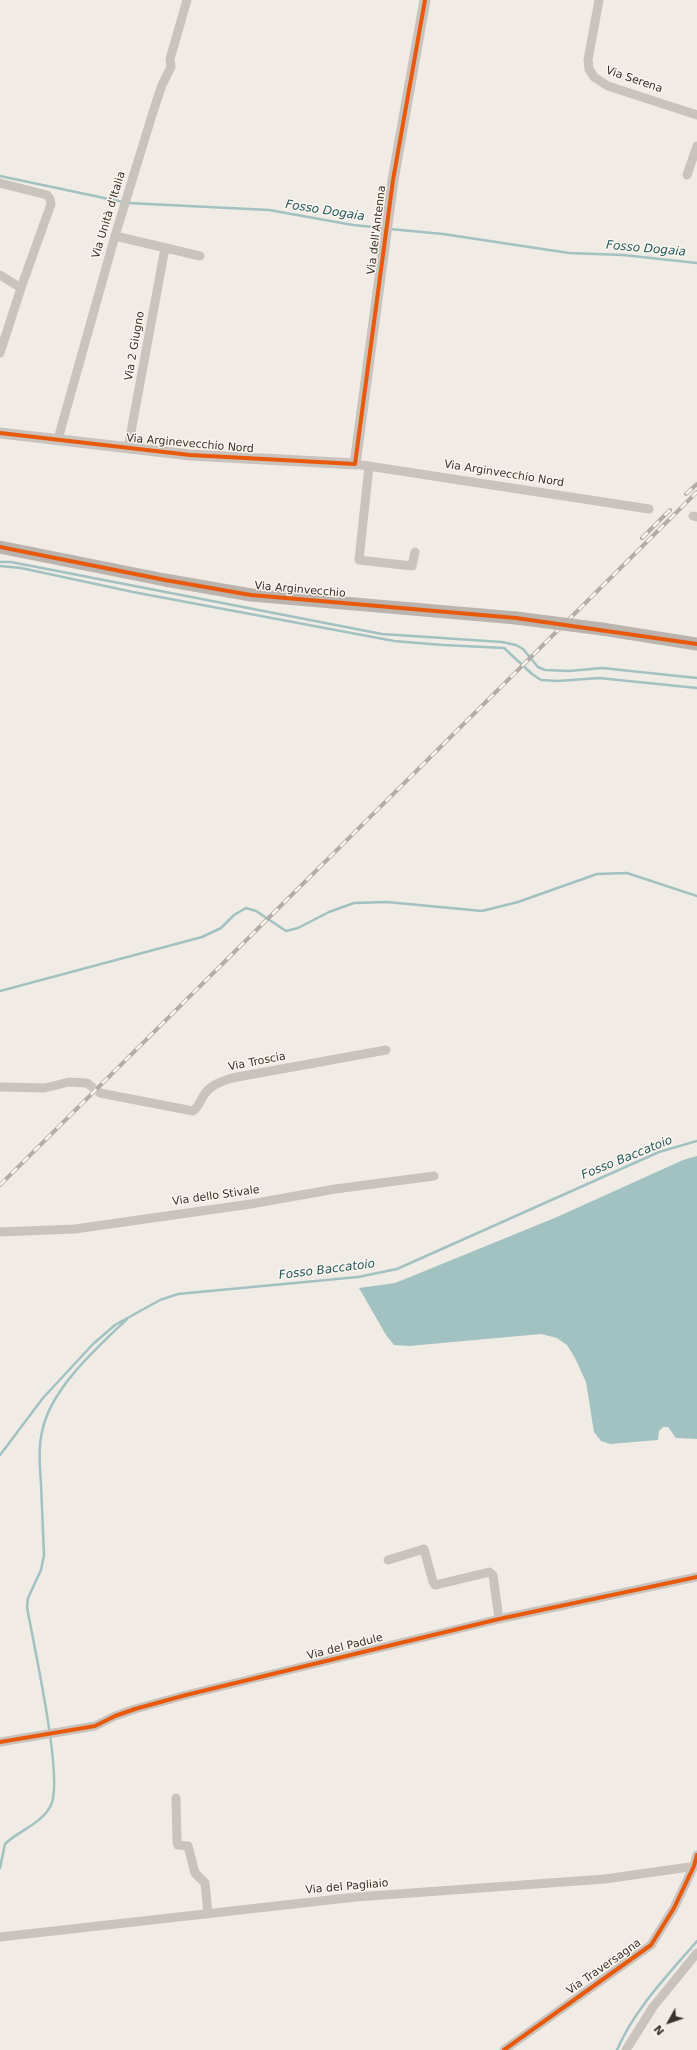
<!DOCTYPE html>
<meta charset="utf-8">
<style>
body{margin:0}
#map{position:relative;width:697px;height:2050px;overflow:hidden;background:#f0ebe5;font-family:"DejaVu Sans",sans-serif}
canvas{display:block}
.north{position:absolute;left:649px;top:2002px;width:40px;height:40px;-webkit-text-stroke:3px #fbf5ee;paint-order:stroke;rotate:230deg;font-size:11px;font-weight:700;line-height:16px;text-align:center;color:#3b302b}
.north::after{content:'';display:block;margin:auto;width:14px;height:18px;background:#3b302b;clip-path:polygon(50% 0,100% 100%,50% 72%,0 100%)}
</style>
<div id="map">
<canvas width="697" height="2050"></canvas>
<div class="north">N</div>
</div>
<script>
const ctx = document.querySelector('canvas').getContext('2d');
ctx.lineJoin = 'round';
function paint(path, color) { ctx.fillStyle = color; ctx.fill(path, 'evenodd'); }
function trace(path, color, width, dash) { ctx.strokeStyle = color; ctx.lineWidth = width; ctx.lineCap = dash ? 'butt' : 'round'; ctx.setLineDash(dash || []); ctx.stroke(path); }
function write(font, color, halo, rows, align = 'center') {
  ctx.font = font + ' "DejaVu Sans",sans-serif'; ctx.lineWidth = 3; ctx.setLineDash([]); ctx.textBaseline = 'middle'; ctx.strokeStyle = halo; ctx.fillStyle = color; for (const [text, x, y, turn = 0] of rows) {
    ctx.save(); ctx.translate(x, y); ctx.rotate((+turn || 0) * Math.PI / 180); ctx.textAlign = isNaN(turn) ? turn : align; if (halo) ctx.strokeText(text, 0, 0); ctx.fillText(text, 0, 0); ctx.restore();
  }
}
paint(new Path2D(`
 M 697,1156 L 697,1439 L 676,1438 L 668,1427 L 663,1427 L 659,1431 L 658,1440 L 610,1444 L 601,1441 L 594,1432 L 586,1382 L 575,1358 L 567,1345 L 557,1338 L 541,1334 L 409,1346 L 394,1345 L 386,1335 L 359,1288 L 395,1283 L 410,1277 L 557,1217 L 683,1160 Z`), '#a1c2c1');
trace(new Path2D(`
 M 0,176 L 123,202
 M 128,203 L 269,210 L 353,225 L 383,228
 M 390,229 L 443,234 L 569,253 L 623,255 L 697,263
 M 0,562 L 11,562 L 382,634 L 502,642 L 516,645 L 523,649 L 538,667 L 545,670 L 569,671 L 602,668 L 697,678
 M 0,566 L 21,568 L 133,592 L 394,641 L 443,645 L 504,648 L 532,674 L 541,680 L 558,681 L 599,678 L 697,688
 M 0,991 L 202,937 L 221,928 L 234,915 L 246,908 L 256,911 L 286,931 L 298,928 L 329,912 L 354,903 L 387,902 L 482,911 L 518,902 L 597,874 L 627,873 L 697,896
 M 0,1455 L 43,1398 L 93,1344 L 115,1325 L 160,1300 L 178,1294 L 358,1277 L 397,1269 L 659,1152 L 697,1141
 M 0,1868 L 5,1844 C 18,1831 43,1823 51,1805 C 64,1779 33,1642 27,1607 L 28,1598 L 41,1570 L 44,1555 C 43,1531 42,1508 41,1484 C 40,1467 38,1449 42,1432 C 50,1389 96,1349 127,1319
 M 617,2050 C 635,2008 668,1975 697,1941`), '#a1c2c1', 2.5);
trace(new Path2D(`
 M 87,1083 L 100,1093`), '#ccc6c0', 9, [9, 4.5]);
trace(new Path2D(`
 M 599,0 L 588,60 L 589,69 L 594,77 L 608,86 L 697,115
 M 687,175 L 697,146
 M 0,183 L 47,195 L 50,199 L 51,204 L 21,288 L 0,353
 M 115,236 L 200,256
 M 0,275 L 21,288
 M 58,439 L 115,236 L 153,112 L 162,85 L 171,67 L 170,59 L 187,0
 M 128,448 L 165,248
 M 355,464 L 649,509
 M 369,466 L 359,560 L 412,566 L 415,552
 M 693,516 L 697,517
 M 0,1087 L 45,1088 L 69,1082 L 87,1083
 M 100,1093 L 193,1111 C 200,1106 201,1097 207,1091 C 213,1084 223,1081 232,1078 L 386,1050
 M 0,1232 L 75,1229 L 251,1204 L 335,1189 L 434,1176
 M 388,1560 L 424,1549 L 433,1582 L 435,1585 L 489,1572 L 493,1575 L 499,1619
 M 0,1742 L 95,1726 L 115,1716 L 135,1709 L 186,1695 L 499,1619 L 697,1577
 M 176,1798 L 177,1842 L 178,1845 L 188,1846 L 195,1873 L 205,1883 L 208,1914
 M 0,1937 L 356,1897 L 605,1879 L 697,1866
 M 504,2050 L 651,1945 L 674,1908 L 694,1866 L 697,1855
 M 626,2050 L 653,2007 L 697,1953`), '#c9c3be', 9);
trace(new Path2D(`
 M 0,433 L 190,455 L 355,464 L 393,180 L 425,0`), '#c9c3be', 11);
trace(new Path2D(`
 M 0,547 L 165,580 L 251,595 L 516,618
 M 602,629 L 697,644`), '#bab3ae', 13);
const rail = new Path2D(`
 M 686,494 L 697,484
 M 642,538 L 670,510
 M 0,1185 L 697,492`);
trace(rail, '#b1aca8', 4);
trace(rail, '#fbf5ee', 2.5, [8]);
trace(new Path2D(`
 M 516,618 L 602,629`), '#bab3ae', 13);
trace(new Path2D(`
 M 0,433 L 190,455 L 355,464 L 393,180 L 425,0
 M 0,547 L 165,580 L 251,595 L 516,618 L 697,644
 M 0,1742 L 95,1726 L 115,1716 L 135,1709 L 186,1695 L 499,1619 L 697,1577
 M 504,2050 L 651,1945 L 674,1908 L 694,1866 L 697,1855`), '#e8590c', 4);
write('11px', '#3b302b', '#fbf5ee', [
 ["Via Serena",634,80,19],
 ["Via Unità d'Italia",109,215,-73],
 ["Via dell'Antenna",377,230,-83],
 ["Via 2 Giugno",135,346,-80],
 ["Via Arginevecchio Nord",190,444,5],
 ["Via Arginvecchio Nord",504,474,9],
 ["Via Arginvecchio",300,590,5],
 ["Via Troscia",257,1062,-11],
 ["Via dello Stivale",216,1196,-8],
 ["Via del Padule",345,1647,-14],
 ["Via del Pagliaio",347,1887,-5],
 ["Via Traversagna",604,1967,-35]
]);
write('italic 12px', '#1f5a5e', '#fbf5ee', [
 ["Fosso Dogaia",325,211,9],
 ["Fosso Dogaia",646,249,5],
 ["Fosso Baccatoio",627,1158,-22],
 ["Fosso Baccatoio",327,1270,-7]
]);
</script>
